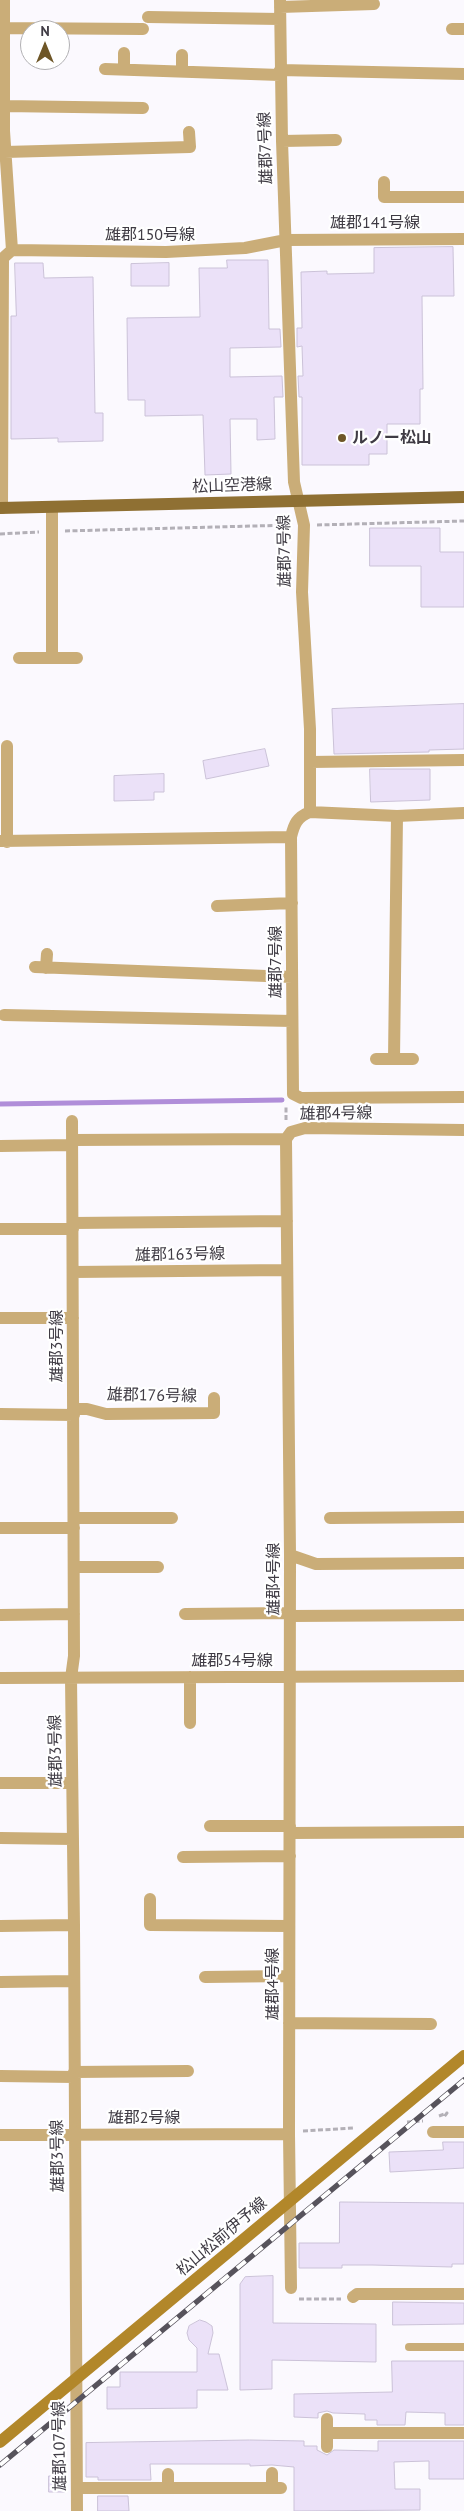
<!DOCTYPE html>
<meta charset="utf-8">
<style>
body{margin:0}
#map{position:relative;width:464px;height:2511px;overflow:hidden;background:#fbf9fe;font-family:"PT Sans",sans-serif}
canvas{display:block}
.north{position:absolute;left:20px;top:20px;width:50px;height:50px;box-sizing:border-box;background:#fff;border:1px solid #b2b1b4;border-radius:50%;rotate:0deg;font-size:14px;font-weight:700;line-height:20px;text-align:center;color:#3f3b44}
.north::after{content:'';display:block;margin:auto;width:18px;height:22px;background:#6e5627;clip-path:polygon(50% 0,100% 100%,50% 72%,0 100%)}
</style>
<div id="map">
<canvas width="464" height="2511"></canvas>
<div class="north">N</div>
</div>
<script>
const ctx = document.querySelector('canvas').getContext('2d');
ctx.lineJoin = 'round';
function trace(path, color, width, dash) { ctx.strokeStyle = color; ctx.lineWidth = width; ctx.lineCap = dash ? 'butt' : 'round'; ctx.setLineDash(dash || []); ctx.stroke(path); }
function paint(path, color) { ctx.fillStyle = color; ctx.fill(path, 'evenodd'); }
function write(font, color, halo, rows, align = 'center') {
  ctx.font = font + ' "PT Sans","Noto Sans JP",sans-serif'; ctx.lineWidth = 4.5; ctx.setLineDash([]); ctx.textBaseline = 'middle'; ctx.strokeStyle = halo; ctx.fillStyle = color; for (const [text, x, y, turn = 0] of rows) {
    ctx.save(); ctx.translate(x, y); ctx.rotate((+turn || 0) * Math.PI / 180); ctx.textAlign = isNaN(turn) ? turn : align; if (halo) ctx.strokeText(text, 0, 0); ctx.fillText(text, 0, 0); ctx.restore();
  }
}
trace(new Path2D(`
 M 0,1104 L 282,1100`), '#b08ed9', 5);
const building = new Path2D(`
 M 453,247 L 454,296 L 422,296 L 423,389 L 420,389 L 420,424 L 387,424 L 387,454 L 369,454 L 369,465 L 302,465 L 302,397 L 299,397 L 298,376 L 303,376 L 302,346 L 297,347 L 297,328 L 302,328 L 301,272 L 327,271 L 327,274 L 374,273 L 374,248 Z
 M 227,260 L 268,260 L 269,329 L 280,329 L 281,347 L 230,348 L 230,377 L 282,376 L 283,397 L 274,397 L 275,439 L 257,440 L 257,419 L 230,419 L 231,474 L 205,475 L 203,415 L 145,416 L 145,400 L 128,400 L 127,318 L 200,317 L 199,268 L 227,268 Z
 M 15,263 L 43,263 L 44,278 L 93,277 L 95,413 L 103,413 L 103,441 L 58,442 L 58,438 L 11,439 L 11,316 L 16,316 Z
 M 169,263 L 169,286 L 131,286 L 131,264 Z
 M 370,528 L 440,528 L 440,552 L 464,552 L 464,607 L 421,607 L 421,566 L 370,566 Z
 M 464,704 L 464,749 L 429,750 L 429,752 L 334,754 L 332,709 Z
 M 265,749 L 269,766 L 206,779 L 203,761 Z
 M 370,769 L 430,769 L 430,800 L 371,802 Z
 M 164,774 L 164,792 L 154,792 L 154,800 L 114,801 L 114,776 Z
 M 443,2142 L 464,2142 L 464,2168 L 390,2172 L 389,2152 L 443,2150 Z
 M 340,2202 L 464,2203 L 464,2264 L 452,2264 L 452,2267 L 372,2265 L 342,2265 L 342,2268 L 299,2268 L 299,2243 L 339,2243 Z
 M 273,2276 L 273,2323 L 376,2324 L 376,2362 L 272,2360 L 272,2389 L 240,2390 L 240,2284 L 245,2277 Z
 M 393,2302 L 464,2303 L 464,2324 L 393,2325 Z
 M 200,2320 L 206,2322 L 212,2326 L 213,2333 L 208,2354 L 219,2354 L 228,2390 L 197,2390 L 197,2408 L 107,2409 L 107,2387 L 120,2387 L 120,2372 L 197,2372 L 197,2348 L 189,2340 L 187,2333 L 189,2326 Z
 M 392,2361 L 464,2361 L 464,2425 L 445,2425 L 445,2413 L 406,2412 L 405,2425 L 377,2425 L 377,2420 L 365,2420 L 365,2414 L 333,2413 L 327,2411 L 318,2413 L 318,2418 L 294,2417 L 294,2394 L 392,2392 Z
 M 250,2440 L 304,2441 L 304,2446 L 317,2446 L 317,2450 L 327,2455 L 334,2450 L 378,2451 L 378,2441 L 464,2441 L 464,2479 L 429,2479 L 429,2461 L 394,2462 L 395,2489 L 420,2489 L 420,2510 L 294,2511 L 294,2467 L 272,2465 L 250,2466 L 250,2464 L 150,2464 L 151,2480 L 98,2480 L 98,2477 L 86,2477 L 86,2443 Z
 M 49,2476 L 65,2476 L 65,2492 L 49,2492 Z
 M 98,2496 L 128,2496 L 129,2511 L 98,2511 Z`);
paint(building, '#ebe1f8');
trace(building, '#cbc2d8', 1);
trace(new Path2D(`
 M 317,525 L 464,521
 M 65,531 L 291,525
 M 0,534 L 39,532
 M 286,1120 L 286,1107
 M 439,2116 L 447,2113 L 444,2117
 M 407,2122 L 423,2121
 M 303,2131 L 354,2128
 M 299,2299 L 341,2299`), '#b3b0b7', 3, [5, 2.5]);
trace(new Path2D(`
 M 409,2347 L 464,2347`), '#caad78', 8);
trace(new Path2D(`
 M 280,0 L 282,141 L 294,482 L 304,525 L 302,592 L 310,729 L 310,812 C 297,817 294,824 291,837 L 293,1094 L 301,1098 L 464,1097
 M 280,7 L 374,4
 M 148,17 L 280,19
 M 4,28 L 143,29
 M 452,29 L 464,29
 M 124,53 L 124,69
 M 182,55 L 182,71
 M 105,69 L 280,75
 M 280,70 L 464,74
 M 4,106 L 143,108
 M 282,141 L 336,140
 M 5,152 L 190,147 L 189,132
 M 384,182 L 384,197 L 464,197
 M 12,250 L 166,252 L 245,248 L 286,240 L 464,239
 M 2,508 L 3,258 L 12,250 L 4,131 L 4,0
 M 19,658 L 77,658
 M 52,658 L 52,507
 M 7,746 L 7,842
 M 310,762 L 464,760
 M 310,812 L 397,816 L 464,813
 M 0,841 L 291,837
 M 217,906 L 292,903
 M 35,967 L 292,977
 M 46,968 L 47,954
 M 4,1015 L 292,1021
 M 376,1059 L 413,1059
 M 394,1059 L 397,816
 M 72,1121 L 74,1656 L 71,1678 L 74,1925 L 77,2511
 M 72,1140 L 286,1139
 M 0,1146 L 72,1145
 M 73,1223 L 287,1221
 M 0,1229 L 73,1229
 M 73,1272 L 287,1270
 M 0,1318 L 73,1318
 M 73,1409 L 87,1409 L 106,1414 L 214,1413 L 214,1398
 M 0,1414 L 74,1415
 M 74,1518 L 172,1518
 M 330,1518 L 464,1517
 M 0,1528 L 74,1528
 M 290,1555 L 316,1564 L 464,1563
 M 74,1567 L 158,1567
 M 185,1614 L 290,1613
 M 0,1615 L 74,1614
 M 290,1616 L 464,1615
 M 190,1677 L 190,1723
 M 0,1678 L 464,1676
 M 0,1783 L 72,1783
 M 210,1826 L 290,1826
 M 290,1833 L 464,1832
 M 0,1838 L 73,1839
 M 183,1857 L 290,1856
 M 150,1899 L 150,1925 L 289,1926
 M 0,1926 L 74,1925
 M 205,1977 L 289,1976
 M 0,1982 L 74,1981
 M 289,2023 L 431,2024
 M 74,2072 L 188,2071
 M 0,2076 L 74,2077
 M 433,2132 L 464,2132
 M 0,2135 L 289,2134
 M 291,2288 L 289,2134 L 290,1555 L 286,1139 L 291,1132 L 305,1128 L 464,1130
 M 353,2297 L 357,2294 L 464,2294
 M 327,2433 L 464,2433
 M 327,2447 L 327,2419
 M 272,2473 L 272,2488
 M 77,2488 L 281,2488
 M 168,2488 L 168,2474`), '#caad78', 12);
trace(new Path2D(`
 M 0,2442 L 464,2056`), '#b2872a', 12);
trace(new Path2D(`
 M 0,508 L 464,497`), '#8f7033', 12);
const rail = new Path2D(`
 M 0,2465 L 464,2080`);
trace(rail, '#57535c', 5.5);
trace(rail, '#fff', 4, [11]);
for (const [x, y, r, color] of [
 [342,438,5,"#6e5627"]
]) { const dot = new Path2D(); dot.arc(x, y, r, 0, 2 * Math.PI); ctx.fillStyle = color; ctx.fill(dot); trace(dot, '#fff', 2); }
write('16px', '#3f3b44', '#fff', [
 ["雄郡7号線",266,148,-92],
 ["雄郡141号線",375,223],
 ["雄郡150号線",150,235],
 ["松山空港線",232,486,-2],
 ["雄郡7号線",285,551,-91],
 ["雄郡7号線",276,962,-90],
 ["雄郡4号線",336,1114,-1],
 ["雄郡163号線",180,1255,-1],
 ["雄郡3号線",57,1346,-90],
 ["雄郡176号線",152,1396,1],
 ["雄郡4号線",274,1579,-90],
 ["雄郡54号線",232,1661],
 ["雄郡3号線",56,1751,-91],
 ["雄郡4号線",273,1984,-90],
 ["雄郡2号線",144,2118],
 ["雄郡3号線",58,2156,-91],
 ["松山松前伊予線",222,2237,-40],
 ["雄郡107号線",60,2446,-91]
]);
write('bold 16px', '#3f3b44', '#fff', [
 ["ルノー松山",352,438]
], 'left');
</script>
